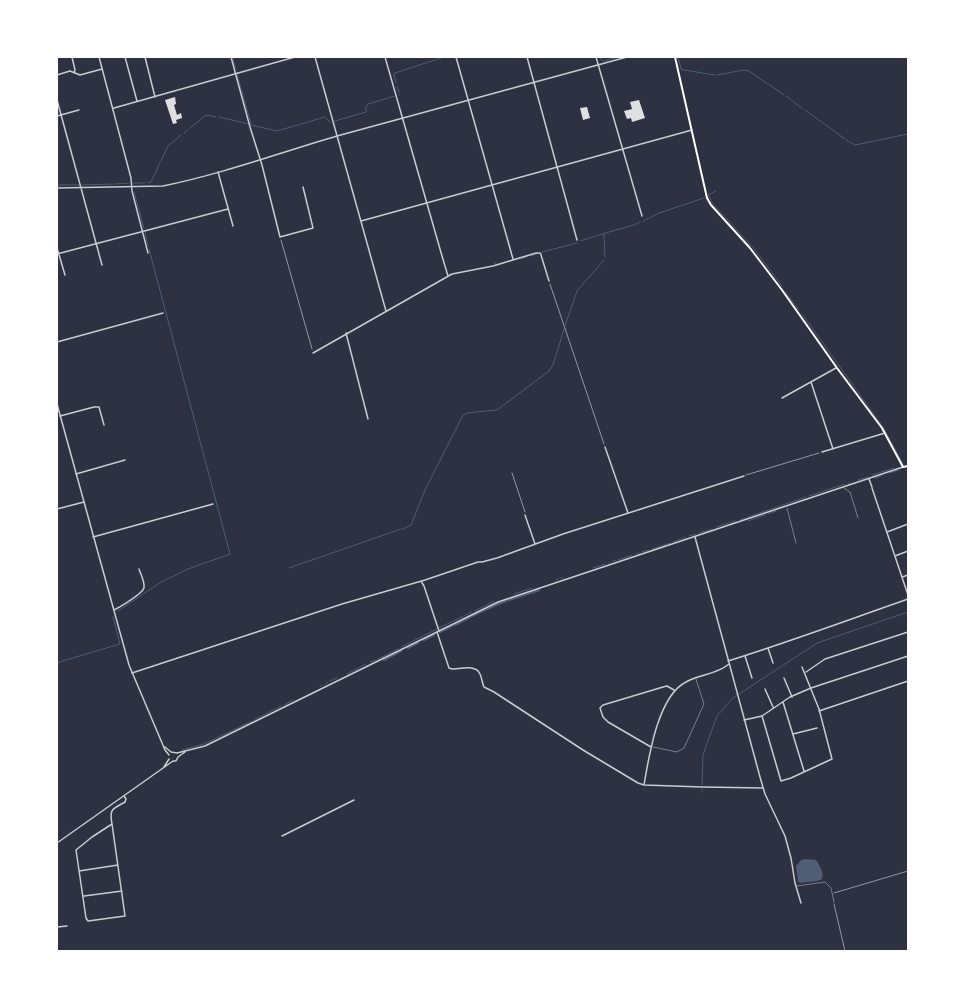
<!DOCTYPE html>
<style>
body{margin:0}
#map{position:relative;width:965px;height:1008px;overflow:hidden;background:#2d3142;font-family:"Golos Text",sans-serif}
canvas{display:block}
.frame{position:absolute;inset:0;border:58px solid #fff;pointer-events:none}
</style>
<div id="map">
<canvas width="965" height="1008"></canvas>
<div class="frame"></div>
</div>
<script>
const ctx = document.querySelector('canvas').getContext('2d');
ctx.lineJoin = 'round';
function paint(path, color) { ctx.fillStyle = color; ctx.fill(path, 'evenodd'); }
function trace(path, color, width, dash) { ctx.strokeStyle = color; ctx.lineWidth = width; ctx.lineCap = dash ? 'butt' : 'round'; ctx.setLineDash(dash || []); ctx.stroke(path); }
paint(new Path2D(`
 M 806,859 L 816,860 C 820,865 824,873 822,879 L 817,881 L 800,883 L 798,881 L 796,866 L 801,860 Z`), '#4f5d75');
trace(new Path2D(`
 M 235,57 L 233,60 L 236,69
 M 599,57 L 603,61 L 619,57
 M 678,57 L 681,69 L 684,70 L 715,75
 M 237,74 L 251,124
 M 717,75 L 744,70 L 749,71 L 784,95
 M 396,83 L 394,75 L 395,73 L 444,57
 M 397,86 L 399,92
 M 399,95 L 400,94
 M 786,96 L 803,109
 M 805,110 L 845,139
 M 219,117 L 249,124
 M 335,121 L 366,112 L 366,106 L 368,104 L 395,96
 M 251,125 L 277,131 L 325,117 L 330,122
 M 190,128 L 206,115 L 216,117
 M 184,133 L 188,130
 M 846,140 L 855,145 L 908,134
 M 161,161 L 168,146 L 181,135
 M 133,183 L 145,183
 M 148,183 L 151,182 L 160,163
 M 115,184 L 129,183
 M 57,185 L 79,185
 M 82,185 L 113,184
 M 716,191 L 708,195 L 713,204 L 752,246 L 782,286
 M 134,192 L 144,228
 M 643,221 L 659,213 L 704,198
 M 145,233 L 148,245
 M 604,234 L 605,257
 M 580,241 L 609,232 L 634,225 L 640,222
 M 542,252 L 577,243
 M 531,256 L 537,254
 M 520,259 L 527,257
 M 494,263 L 496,263
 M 785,291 L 799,310
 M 802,314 L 883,427 L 903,464
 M 565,326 L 577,291 L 604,260
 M 890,473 L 899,470
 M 872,475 L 894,468
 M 875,478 L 881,476
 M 858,480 L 868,477
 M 848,483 L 850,483
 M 809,496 L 845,484
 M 768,514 L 776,511
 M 748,517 L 806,497
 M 740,520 L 746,518
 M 748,521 L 765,515
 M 716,527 L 735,521
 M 403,529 L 411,525 L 425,490 L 463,415 L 467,413 L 497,410 L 549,371 L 553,365 L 564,329
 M 699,533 L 712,529
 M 689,536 L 696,534
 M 673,542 L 686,537
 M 652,549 L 670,543
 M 642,552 L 649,550
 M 636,554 L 640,553
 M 618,560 L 632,555
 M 613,561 L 616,560
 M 609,563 L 610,562
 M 289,568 L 401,529
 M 593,568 L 605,564
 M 560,578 L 563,578
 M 556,580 L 558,579
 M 514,594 L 532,588
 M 118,611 L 161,582 L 188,569 L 230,554 L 149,249
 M 475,611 L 494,601
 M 439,628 L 472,612
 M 401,647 L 437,629
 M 378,659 L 398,649
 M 370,662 L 376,660
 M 57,665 L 59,662 L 120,644 L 113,617
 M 347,674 L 366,664
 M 330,681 L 337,678
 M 325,684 L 328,682
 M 320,686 L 322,685
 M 284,705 L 293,700
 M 255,719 L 281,706
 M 182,750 L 204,744 L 252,721
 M 702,785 L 703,755 L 710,735 L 717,716 L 733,698 L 817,643 L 908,612
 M 702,789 L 702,792`), '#4f5d75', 1);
trace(new Path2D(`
 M 482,611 L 505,601 L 539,590
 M 455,625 L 480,612
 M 440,632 L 452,626
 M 424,640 L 434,635
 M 408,648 L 418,643
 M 384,660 L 401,651`), '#4f5d75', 2.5);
paint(new Path2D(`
 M 175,97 L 176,104 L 174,105 L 177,115 L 181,113 L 182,118 L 176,120 L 177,123 L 173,124 L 165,100 Z
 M 639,100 L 645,118 L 632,122 L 631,118 L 627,119 L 624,111 L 632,109 L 630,102 Z
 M 587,107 L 590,118 L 583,120 L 580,108 Z`), '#e0e0e3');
trace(new Path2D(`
 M 281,240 L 312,349
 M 550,284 L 604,444
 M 512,473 L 525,512
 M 746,475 L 819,453
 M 834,893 L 908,871
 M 834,904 L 845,951`), '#fff', 0.5);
trace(new Path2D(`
 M 844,488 L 850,492 L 858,518
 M 787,508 L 796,543
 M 653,747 L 677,752 L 684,748 L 704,704 L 696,679
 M 797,886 L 825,882 L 831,888 L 834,902`), '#caccd0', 0.5);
trace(new Path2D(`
 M 72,57 L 75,70 L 74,73
 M 99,57 L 131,178 L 132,191 L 148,253
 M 125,57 L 137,101
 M 145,57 L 155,97
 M 231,57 L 250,127 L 262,165 L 280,237 L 313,228 L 303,187
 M 315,57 L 386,311
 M 385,57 L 442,256 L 448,276
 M 456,57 L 513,259
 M 527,57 L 577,240
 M 596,57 L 642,216
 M 57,75 L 70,71 L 80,75 L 102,69
 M 57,100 L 102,265
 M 114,108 L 295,57
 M 57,116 L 79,110
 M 218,172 L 233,226
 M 57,188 L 163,186 C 222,174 279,153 337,136 L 627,57
 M 361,221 L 692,130
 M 57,248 L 65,275
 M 57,254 L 228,209
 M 541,255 L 549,281
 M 346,333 L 368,419
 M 57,342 L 163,313
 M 313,353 L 452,274 L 493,266 L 536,253 L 540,253 L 541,254
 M 811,382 L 833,449
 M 782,398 L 836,368
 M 60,416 L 94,407 L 99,407 L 104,425
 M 605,447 L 628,513
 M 822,452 L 885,433
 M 76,474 L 125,460
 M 869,479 L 872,487
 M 872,488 L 908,595
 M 57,509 L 84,502
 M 525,515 L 535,544
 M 887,532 L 908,524
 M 93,537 L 213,504
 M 695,537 L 760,777 L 765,794 L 785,836 L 791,858 L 795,883 L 801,903
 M 895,556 L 908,551
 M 902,577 L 908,575
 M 421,581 L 424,586 L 439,631
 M 114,610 C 120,607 142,594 144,588 C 145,582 141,575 139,569
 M 437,632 L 449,668 L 452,669 C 460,669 476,664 480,674 C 482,678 482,683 484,687 L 494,692 L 583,750 L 638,783 L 644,785 L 702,787 L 763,788
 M 768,648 L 773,663
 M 745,656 L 752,678
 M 728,661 C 789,642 848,620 908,599
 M 806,672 L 825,659 L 908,632
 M 132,673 L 342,604 L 425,580 L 478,562 L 482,562 L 497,558 L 563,534 L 744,476
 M 784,678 L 792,697
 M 765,689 L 773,707
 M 783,702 L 804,771
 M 819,711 L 908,681
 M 762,716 L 781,781 L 791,778 L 832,759 L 819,709 L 802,667
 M 744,720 L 762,716 L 790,697 L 811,688 L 908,656
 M 793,734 L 817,728
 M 651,747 L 608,722 L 603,717 L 600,708 L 603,705 L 663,687 L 667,686 L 674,690
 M 644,785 C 649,756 658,696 686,682 C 700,674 716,675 729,664
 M 112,824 L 92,837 L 76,850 L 86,918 L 88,921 L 125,916 L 112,824 C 109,808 113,809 125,802 L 126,799 L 124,796
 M 282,836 L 354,800
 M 79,871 L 118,865
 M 84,896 L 122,891
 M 57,927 L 67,926`), '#caccd0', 1.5);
trace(new Path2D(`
 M 57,404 L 129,665 L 165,750 L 169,755
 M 165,747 L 171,752
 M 171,752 L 177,753 L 205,746 L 498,602 L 903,467
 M 164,767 L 169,759
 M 57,843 L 173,761 L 176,761 L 178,757 L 185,752`), '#caccd0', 1.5);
trace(new Path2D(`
 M 675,57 L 707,198 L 711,205 L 750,248 L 782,290 L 837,368 L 882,428 L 903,467 L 908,466`), '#fff', 2);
</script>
